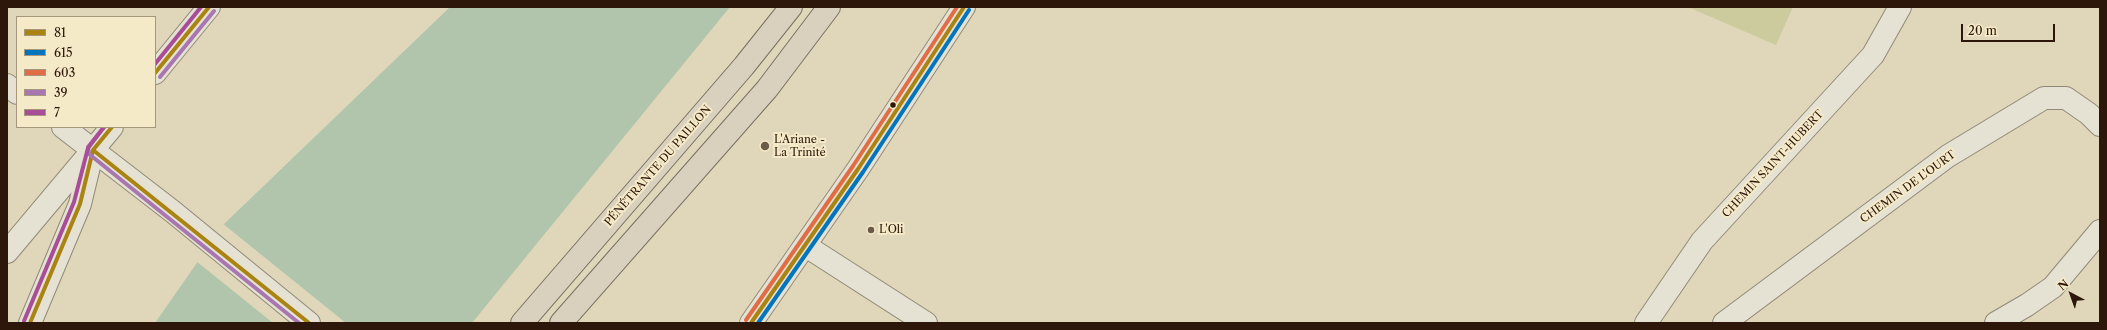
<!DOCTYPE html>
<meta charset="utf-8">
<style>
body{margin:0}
#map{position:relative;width:2107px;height:330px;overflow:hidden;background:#e0d7ba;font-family:"Libre Caslon Text",serif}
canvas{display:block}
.frame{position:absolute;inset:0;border:8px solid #2d170b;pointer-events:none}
.legend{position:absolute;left:16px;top:16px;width:140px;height:112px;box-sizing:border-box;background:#f5eac8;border:1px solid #a5967c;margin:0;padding:5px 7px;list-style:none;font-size:12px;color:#2d170b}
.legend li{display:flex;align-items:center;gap:8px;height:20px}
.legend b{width:20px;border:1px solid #a5967c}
.north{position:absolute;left:2051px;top:274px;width:40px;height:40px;-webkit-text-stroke:3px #f5eac8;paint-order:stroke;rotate:319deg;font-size:11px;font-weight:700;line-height:16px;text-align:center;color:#2d170b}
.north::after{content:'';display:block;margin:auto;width:14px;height:18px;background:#2d170b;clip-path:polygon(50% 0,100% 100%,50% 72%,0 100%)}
.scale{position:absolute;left:1961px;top:24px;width:94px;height:18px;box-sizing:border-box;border:2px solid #2d170b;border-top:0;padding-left:5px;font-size:12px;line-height:14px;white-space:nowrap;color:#2d170b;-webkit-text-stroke:3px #f5eac8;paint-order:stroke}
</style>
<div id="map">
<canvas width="2107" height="330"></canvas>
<div class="frame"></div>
<ul class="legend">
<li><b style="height:5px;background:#a98413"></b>81</li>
<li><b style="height:5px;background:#0275bc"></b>615</li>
<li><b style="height:5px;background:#e06d46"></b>603</li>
<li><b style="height:5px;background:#a877b2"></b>39</li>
<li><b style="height:5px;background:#a84d97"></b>7</li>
</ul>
<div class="north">N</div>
<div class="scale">20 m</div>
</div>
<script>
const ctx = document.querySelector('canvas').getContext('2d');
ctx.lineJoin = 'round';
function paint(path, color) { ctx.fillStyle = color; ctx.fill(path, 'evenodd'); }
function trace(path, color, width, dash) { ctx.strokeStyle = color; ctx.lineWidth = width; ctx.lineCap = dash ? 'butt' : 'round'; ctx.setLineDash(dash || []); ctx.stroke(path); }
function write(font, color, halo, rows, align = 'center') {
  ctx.font = font + ' "Libre Caslon Text",serif'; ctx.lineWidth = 4; ctx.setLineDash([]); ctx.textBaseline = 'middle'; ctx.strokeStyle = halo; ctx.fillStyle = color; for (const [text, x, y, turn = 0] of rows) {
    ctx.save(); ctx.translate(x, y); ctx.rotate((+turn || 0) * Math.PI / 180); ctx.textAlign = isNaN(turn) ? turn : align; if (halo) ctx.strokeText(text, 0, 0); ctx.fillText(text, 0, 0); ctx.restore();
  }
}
paint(new Path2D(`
 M 1688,7 L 1793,7 L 1776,45 Z`), '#cbcb9e');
paint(new Path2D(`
 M 450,7 L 730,7 L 472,323 L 155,323 L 224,224 Z`), '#b0c5ab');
paint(new Path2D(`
 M 222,223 L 346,323 L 273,323 L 196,261 Z`), '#e0d7ba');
const minor = new Path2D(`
 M 806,246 L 926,323
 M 1646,323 L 1702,241 L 1873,55 L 1900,7
 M 1724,323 L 1948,156 L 2044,98 L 2066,98 L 2089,114 L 2100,125
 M 1996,323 L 2027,305 L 2053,287 L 2100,231`);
const tertiary = new Path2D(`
 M 155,73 L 209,7
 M 7,85 L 17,93
 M 63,127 L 172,211 L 309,323
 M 7,252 L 112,127
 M 30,323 L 80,204 L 93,150
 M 751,323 L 858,169 L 964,7`);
const primary = new Path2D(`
 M 522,323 L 744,66 L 791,7
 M 561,323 L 767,89 L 829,7`);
trace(minor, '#918977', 24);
trace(tertiary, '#918977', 24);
trace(primary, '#786f60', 24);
trace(minor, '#e5e1d3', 22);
trace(tertiary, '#e5e1d3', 22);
trace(primary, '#d9d1be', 22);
trace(new Path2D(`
 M 155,73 L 209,7
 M 93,150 L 309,323
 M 30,323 L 80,204 L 93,150 L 112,127
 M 751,323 L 858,169 L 964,7`), '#a98413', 4);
trace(new Path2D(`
 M 758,323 L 863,172 L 969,10`), '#0275bc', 4);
trace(new Path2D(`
 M 746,320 L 853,166 L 957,7`), '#e06d46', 4);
trace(new Path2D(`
 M 160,77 L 214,11
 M 104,127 L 88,147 L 89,154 L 299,323`), '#a877b2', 4);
trace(new Path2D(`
 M 155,64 L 201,7
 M 24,321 L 74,202 L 88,148 L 104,127`), '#a84d97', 4);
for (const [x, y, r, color] of [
 [893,105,3.5,"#2d170b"],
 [765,146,5,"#6c5a48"],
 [871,230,4,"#6c5a48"]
]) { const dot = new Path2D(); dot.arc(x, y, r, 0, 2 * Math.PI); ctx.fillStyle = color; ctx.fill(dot); trace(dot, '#f5eac8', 1.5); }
write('11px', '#2d170b', '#f5eac8', [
 ["L'Ariane -",774,140],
 ["La Trinité",774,153],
 ["L'Oli",879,230]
], 'left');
write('11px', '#2d170b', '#f5eac8', [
 ["CHEMIN SAINT-HUBERT",1773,164,-47],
 ["PÉNÉTRANTE DU PAILLON",658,166,-49],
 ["CHEMIN DE L'OURT",1908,187,-36]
]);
</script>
